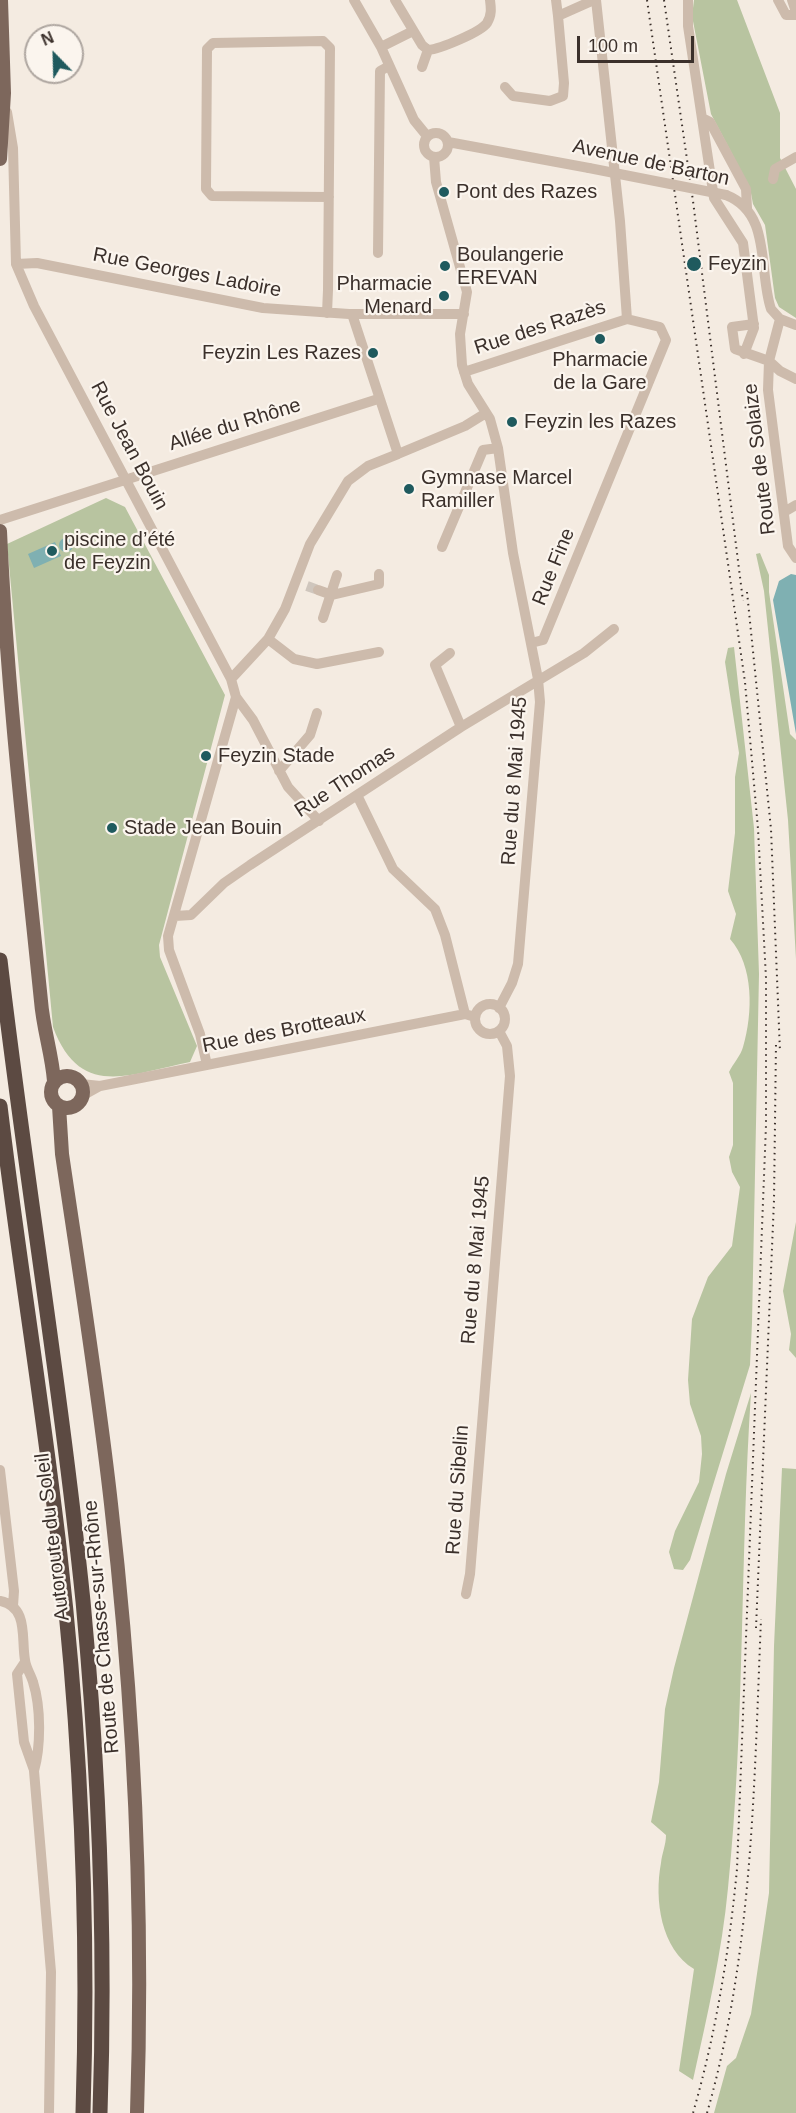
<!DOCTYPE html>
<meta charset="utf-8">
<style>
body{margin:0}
#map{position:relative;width:796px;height:2113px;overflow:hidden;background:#f4ebe1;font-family:Arial,sans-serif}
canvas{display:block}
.north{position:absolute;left:24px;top:24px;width:60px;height:60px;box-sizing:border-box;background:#fbf5ee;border:2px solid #aea6a0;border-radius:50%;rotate:337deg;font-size:16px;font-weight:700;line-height:24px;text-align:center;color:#3b302b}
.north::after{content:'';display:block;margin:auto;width:21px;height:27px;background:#1f5a5e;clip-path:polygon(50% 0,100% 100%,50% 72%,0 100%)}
.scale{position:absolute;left:577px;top:36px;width:117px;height:27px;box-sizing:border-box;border:3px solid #3b302b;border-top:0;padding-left:8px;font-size:18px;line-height:21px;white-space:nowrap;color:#3b302b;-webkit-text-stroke:4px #fbf5ee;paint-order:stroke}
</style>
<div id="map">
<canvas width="796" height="2113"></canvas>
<div class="north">N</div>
<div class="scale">100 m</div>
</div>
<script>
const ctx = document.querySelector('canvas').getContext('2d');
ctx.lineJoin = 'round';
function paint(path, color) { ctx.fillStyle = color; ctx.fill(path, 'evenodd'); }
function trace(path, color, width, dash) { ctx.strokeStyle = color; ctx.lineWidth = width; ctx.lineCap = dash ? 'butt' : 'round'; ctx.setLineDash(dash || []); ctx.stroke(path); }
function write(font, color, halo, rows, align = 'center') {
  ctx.font = font + ' Arial,sans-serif'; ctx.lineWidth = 4.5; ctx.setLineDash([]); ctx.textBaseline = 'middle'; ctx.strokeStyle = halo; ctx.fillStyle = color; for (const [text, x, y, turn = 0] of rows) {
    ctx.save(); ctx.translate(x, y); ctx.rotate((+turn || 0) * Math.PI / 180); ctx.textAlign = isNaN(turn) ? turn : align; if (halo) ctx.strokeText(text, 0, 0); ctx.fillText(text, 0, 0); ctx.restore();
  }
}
paint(new Path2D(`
 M 694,0 L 737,0 L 780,113 L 780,158 L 796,189 L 796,318 L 779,307 L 775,298 L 765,225 L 753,204 L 750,188 L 711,114 L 692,16 Z
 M 106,498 L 125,507 L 225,695 L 159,945 L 160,957 L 197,1046 L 190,1062 C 130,1074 80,1100 53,1027 L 7,544 Z
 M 760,553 L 769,575 L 769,592 L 790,734 L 796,740 L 796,959 L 788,820 L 764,591 L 756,554 Z
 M 734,647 L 754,828 L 759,974 L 752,1323 L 750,1365 L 690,1560 L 683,1570 L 674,1569 L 669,1552 L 675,1531 L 699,1482 L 702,1454 L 701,1436 L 690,1404 L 688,1380 L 692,1319 L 708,1277 L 732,1246 L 740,1187 L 732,1172 L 729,1157 L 733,1145 L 733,1083 L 729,1072 C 733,1064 741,1055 743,1047 C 753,1013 754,966 730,939 L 736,914 L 728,891 L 735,833 L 735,777 L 739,753 L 725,662 L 728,648 Z
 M 796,1222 L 796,1358 L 789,1350 L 791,1334 L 783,1291 Z
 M 751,1393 C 740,1558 745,1724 728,1888 C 722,1952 707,2017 693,2080 L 679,2071 L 694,1969 C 661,1949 654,1900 661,1863 C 662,1853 666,1845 666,1835 L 651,1822 L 659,1782 L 665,1709 L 674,1668 L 726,1474 Z
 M 782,1468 L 796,1469 L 796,2113 L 714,2113 L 727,2066 L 736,2058 L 751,2014 L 769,1893 L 774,1646 Z`), '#b8c4a0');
paint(new Path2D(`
 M59 545a7 7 0 1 1 14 0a7 7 0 1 1-14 0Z
 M 55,542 L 61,556 L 34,568 L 28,554 Z
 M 791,574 L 796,575 L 796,734 L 773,600 L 779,581 Z`), '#7fb0b2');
trace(new Path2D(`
 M 307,586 L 318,590`), '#cfc6bd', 10, [10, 5]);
trace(new Path2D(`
 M 354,0 L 381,47 L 414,120 L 427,136
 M 395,0 L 422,45 L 428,50 C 440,49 481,32 487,23 C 492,15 491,8 490,0
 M 556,0 L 558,16
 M 596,0 L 620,221 L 627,319
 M 688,0 L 688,26 L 714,198 L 743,243 L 754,328 L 744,354
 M 778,0 L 786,15 L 796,15
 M 792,0 L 796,12
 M 381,47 L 413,31
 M 422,67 L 428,50
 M 505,87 L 513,96 L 550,101 L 563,96 L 564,83 L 558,16 L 594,0
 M 7,112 L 13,148 L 16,264 L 34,306 L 231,679 L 236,697 L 253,720 L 288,787 L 319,821
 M 704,119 L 710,122 L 746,189 L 747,208
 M424 145a12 12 0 1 1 24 0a12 12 0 1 1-24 0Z
 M 448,142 L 589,168
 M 434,157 L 436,182 L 467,292 L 460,334 L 462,365 L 468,384 L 490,419 L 498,448 L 513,553 L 538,679 L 540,702 L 518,964 L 512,983 L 499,1008
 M 773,179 L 775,169 L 796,157
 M 726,195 C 772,213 758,270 771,309 L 780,319 L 796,325
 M 378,253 L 380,71 L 389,66
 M 16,264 L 37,263 L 263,308 L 349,314 L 464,314
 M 327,313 L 328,290 L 330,48 L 323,41 L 213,43 L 207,49 L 206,189 L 212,196 L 329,197
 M 352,314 L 398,454 L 465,426 L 486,413
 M 780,319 L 769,361 L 768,390 L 788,546 L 796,558
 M 754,324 L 732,327 L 735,349 L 769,361 L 780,371 L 796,379
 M 464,372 L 627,319
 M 784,512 L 796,505
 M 0,520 L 378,399
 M 442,547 L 483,450 L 498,448
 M 318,590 L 332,595 L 379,584 L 379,574
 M 323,618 L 337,575
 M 268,639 L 294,659 L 317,664 L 379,652
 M 531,643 L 543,640 L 666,340 L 660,327 L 627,319
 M 450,653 L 435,665 L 461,727
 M 231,679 L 268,639 L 285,609 L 310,544 L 348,481 L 368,466 L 398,454
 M 279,771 L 310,735 L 317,713
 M 357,795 L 393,869 L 435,909 L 445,935 L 465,1014
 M 175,916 L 191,915 L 224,883 L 250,865 L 461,727 L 584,653 L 614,629
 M475 1019a15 15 0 1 1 30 0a15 15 0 1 1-30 0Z
 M 207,1065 L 200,1034 L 169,950 L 168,936 L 236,697
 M 81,1084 L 100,1086 L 465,1014 L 475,1017
 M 82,1096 L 100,1086
 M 0,1470 L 14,1591 L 13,1606
 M 466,1594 L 470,1574 L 510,1076 L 507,1046 L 499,1031
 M 0,1601 C 29,1607 21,1638 25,1660 C 26,1668 31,1675 33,1682 C 41,1707 41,1746 34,1771 L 51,1972 L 49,2113
 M 25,1662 L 17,1674 L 24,1742 L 34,1770`), '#cdbbac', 10);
trace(new Path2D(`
 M 0,159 L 4,93 L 1,0
 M 0,531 C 7,688 25,844 41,1001 C 43,1028 52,1054 54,1081
 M51 1092a16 16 0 1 1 32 0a16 16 0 1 1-32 0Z
 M 59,1106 L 62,1154 C 79,1270 98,1387 111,1504 C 134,1706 144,1910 137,2113`), '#7d675c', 14);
trace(new Path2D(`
 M 0,960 C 25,1174 61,1387 83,1601 C 99,1771 106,1942 100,2113
 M 0,1106 C 18,1256 43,1405 60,1555 C 81,1740 89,1927 83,2113`), '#5c4a42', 15);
trace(new Path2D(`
 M 647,0 L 745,682 L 758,829 L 766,978 L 766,1125 L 737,1869 C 729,1952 716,2033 693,2113
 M 664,0 L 693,201 L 743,601
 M 747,592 L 771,829 L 780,1052
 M 756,1628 L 774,1200 L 776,1043
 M 707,2113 C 753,1952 754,1785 761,1619`), '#3b302b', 2, [1.5, 4.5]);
trace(new Path2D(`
 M 589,168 L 726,195`), '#cdbbac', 10);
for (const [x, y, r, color] of [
 [444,192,6,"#1f5a5e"],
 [694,264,8,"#1f5a5e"],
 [445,266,6,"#1f5a5e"],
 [444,296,6,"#1f5a5e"],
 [600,339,6,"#1f5a5e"],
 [373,353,6,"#1f5a5e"],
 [512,422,6,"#1f5a5e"],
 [409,489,6,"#1f5a5e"],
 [52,551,6,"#1f5a5e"],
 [206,756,6,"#1f5a5e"],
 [112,828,6,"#1f5a5e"]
]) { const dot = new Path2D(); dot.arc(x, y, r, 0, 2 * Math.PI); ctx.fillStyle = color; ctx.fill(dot); trace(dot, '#fbf5ee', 2); }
write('20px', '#3b302b', '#fbf5ee', [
 ["Avenue de Barton",651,163,12],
 ["Rue Georges Ladoire",187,273,11],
 ["Rue des Razès",540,328,-18],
 ["Allée du Rhône",235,425,-17],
 ["Rue Jean Bouin",129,446,62],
 ["Route de Solaize",760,459,-97],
 ["Rue Fine",554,567,-68],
 ["Rue du 8 Mai 1945",515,781,-86],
 ["Rue Thomas",345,782,-33],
 ["Rue des Brotteaux",284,1031,-11],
 ["Rue du 8 Mai 1945",476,1260,-85],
 ["Rue du Sibelin",458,1490,-86],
 ["Autoroute du Soleil",53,1537,-97],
 ["Route de Chasse-sur-Rhône",102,1627,-95]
]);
write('20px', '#3b302b', '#fbf5ee', [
 ["Pont des Razes",456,192],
 ["Boulangerie",457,255],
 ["EREVAN",457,278],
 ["Feyzin",708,264],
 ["Pharmacie",432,284,"right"],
 ["Menard",432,307,"right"],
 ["Feyzin Les Razes",361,353,"right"],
 ["Pharmacie",600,360,"center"],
 ["de la Gare",600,383,"center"],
 ["Feyzin les Razes",524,422],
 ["Gymnase Marcel",421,478],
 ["Ramiller",421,501],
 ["piscine d’été",64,540],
 ["de Feyzin",64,563],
 ["Feyzin Stade",218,756],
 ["Stade Jean Bouin",124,828]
], 'left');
</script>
